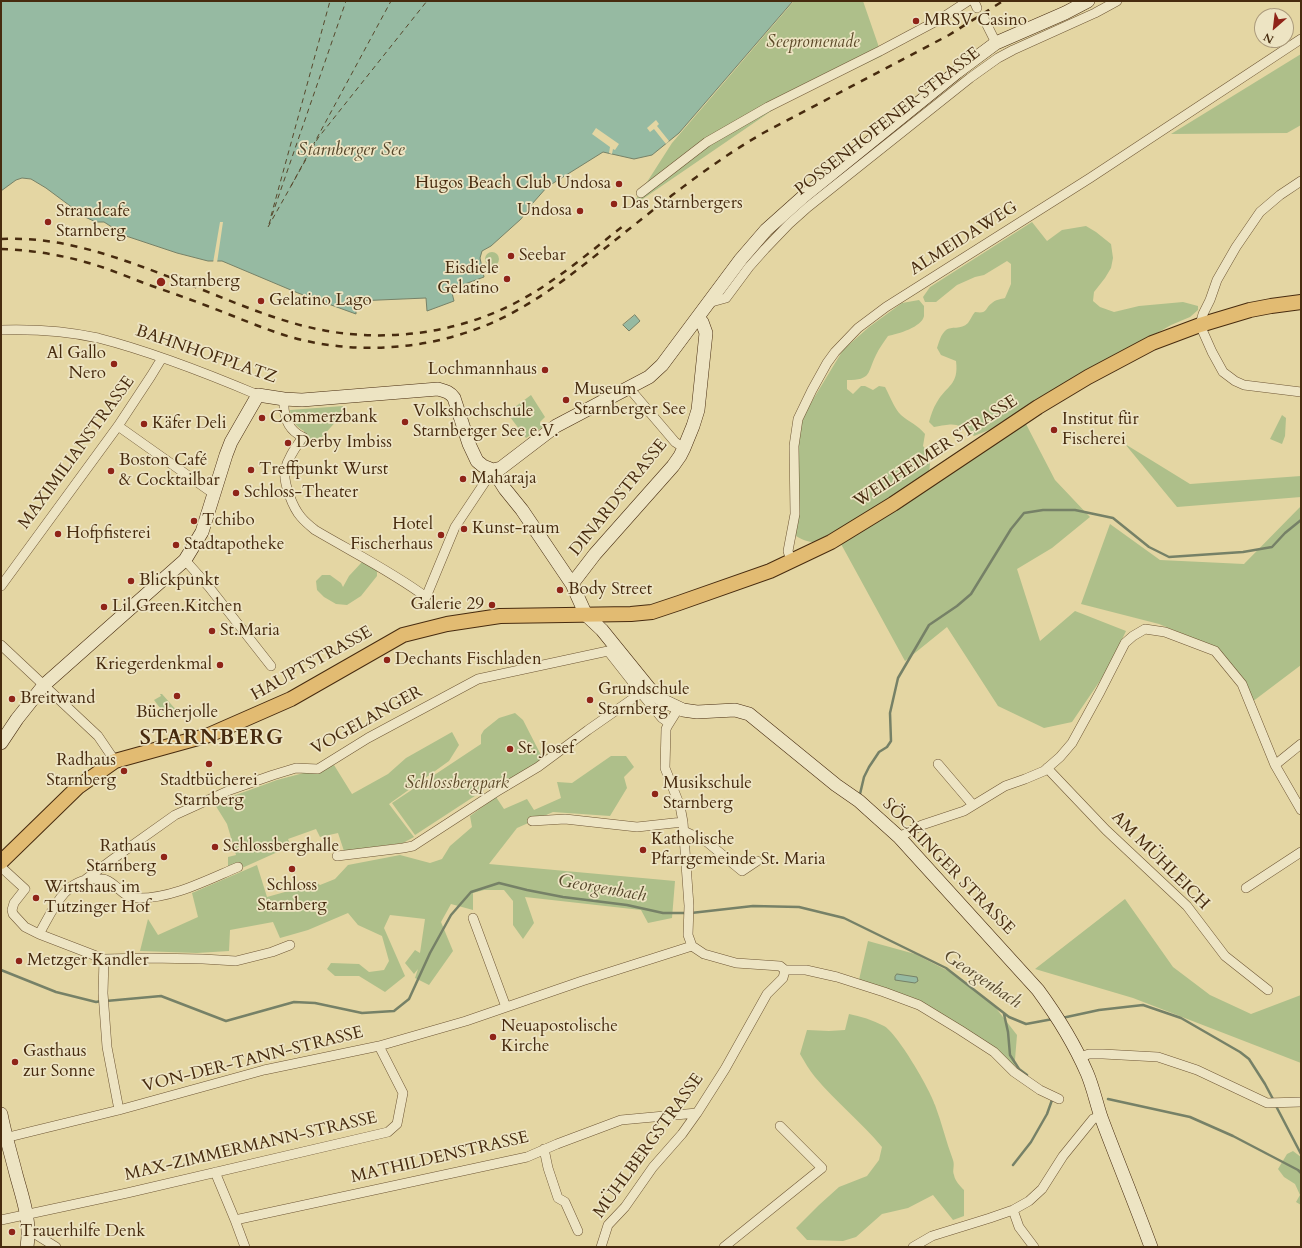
<!DOCTYPE html>
<meta charset="utf-8">
<style>
body{margin:0}
#map{position:relative;width:1302px;height:1248px;overflow:hidden;background:#e4d6a3;font-family:Cardo,serif}
canvas{display:block}
.frame{position:absolute;inset:0;border:2px solid #472b0f;pointer-events:none}
.north{position:absolute;left:1254px;top:8px;width:40px;height:40px;box-sizing:border-box;background:#ede4c3;border:1px solid #ab9a7b;border-radius:50%;rotate:208deg;font-size:11px;font-weight:700;line-height:16px;text-align:center;color:#472b0f}
.north::after{content:'';display:block;margin:auto;width:14px;height:18px;background:#8f2418;clip-path:polygon(50% 0,100% 100%,50% 72%,0 100%)}
</style>
<div id="map">
<canvas width="1302" height="1248"></canvas>
<div class="frame"></div>
<div class="north">N</div>
</div>
<script>
const ctx = document.querySelector('canvas').getContext('2d');
ctx.lineJoin = 'round';
function paint(path, color) { ctx.fillStyle = color; ctx.fill(path, 'evenodd'); }
function trace(path, color, width, dash) { ctx.strokeStyle = color; ctx.lineWidth = width; ctx.lineCap = dash ? 'butt' : 'round'; ctx.setLineDash(dash || []); ctx.stroke(path); }
function write(font, color, halo, rows, align = 'center') {
  ctx.font = font + ' Cardo,serif'; ctx.lineWidth = 3.5; ctx.setLineDash([]); ctx.textBaseline = 'middle'; ctx.strokeStyle = halo; ctx.fillStyle = color; for (const [text, x, y, turn = 0] of rows) {
    ctx.save(); ctx.translate(x, y); ctx.rotate((+turn || 0) * Math.PI / 180); ctx.textAlign = isNaN(turn) ? turn : align; if (halo) ctx.strokeText(text, 0, 0); ctx.fillText(text, 0, 0); ctx.restore();
  }
}
paint(new Path2D(`
 M 794,1 L 863,1 L 882,56 L 783,103 L 631,207 L 672,143 Z
 M 1301,54 L 1301,125 L 1287,133 L 1171,134 Z
 M 1032,222 L 1047,241 L 1062,230 L 1086,226 L 1096,232 L 1111,244 L 1113,258 L 1111,268 L 1105,278 L 1094,292 L 1093,301 L 1100,307 L 1114,312 L 1139,306 L 1183,302 L 1198,306 L 1198,310 L 1190,317 L 1171,325 L 1131,348 L 1083,373 L 989,430 L 974,436 C 957,422 955,423 934,427 L 929,422 C 931,415 933,408 937,402 C 947,385 959,385 956,361 L 941,355 L 937,348 C 939,342 941,334 946,330 C 951,326 961,330 968,323 C 971,319 972,315 975,312 C 988,314 984,309 992,303 C 995,300 1001,299 1005,298 L 1011,284 L 1011,264 L 1007,261 L 984,275 L 975,277 L 957,285 L 936,302 L 925,302 L 923,297 L 930,287 Z
 M485 259a7 7 0 1 1 14 0a7 7 0 1 1-14 0Z
 M 919,300 L 924,306 C 924,309 924,313 924,316 C 922,327 898,334 888,336 C 884,342 879,348 876,355 C 867,373 872,380 847,380 L 847,389 L 853,394 L 861,386 L 865,386 L 873,390 L 879,386 L 885,387 C 890,396 894,408 901,415 C 909,422 918,425 925,434 L 923,446 C 930,454 931,462 929,472 L 829,538 C 814,543 810,544 796,536 L 796,467 L 801,425 L 806,411 L 843,350 L 869,327 L 902,303 Z
 M 531,395 L 545,417 L 540,422 L 543,427 L 526,438 L 507,413 Z
 M 343,406 L 340,417 L 322,437 L 310,445 L 303,446 L 304,431 C 295,426 291,420 290,410 Z
 M 1282,415 L 1286,418 L 1285,436 L 1282,444 L 1270,439 Z
 M 1026,424 L 1055,480 L 1090,517 L 1052,548 L 1017,569 L 1040,641 L 1075,611 L 1126,631 L 1108,669 L 1072,722 L 1044,728 L 998,706 L 947,627 L 905,661 L 841,544 Z
 M 1125,444 L 1190,484 L 1301,476 L 1301,497 L 1177,507 Z
 M 1301,506 L 1301,665 L 1252,702 L 1217,648 L 1159,624 L 1081,604 L 1110,524 L 1160,560 L 1244,564 Z
 M 362,562 L 373,565 L 377,571 L 377,576 L 361,596 L 347,605 L 336,604 L 324,597 L 317,590 L 316,581 L 322,575 L 330,575 L 341,583 L 343,587 L 349,576 Z
 M 160,694 L 162,694 L 178,712 L 166,716 L 154,700 L 161,696 Z
 M 515,713 L 523,720 L 543,759 L 510,780 L 504,777 L 415,835 L 392,803 L 481,744 L 481,735 L 484,730 L 499,718 Z
 M 452,732 L 459,745 L 449,761 L 389,804 L 414,837 L 403,843 L 344,851 L 338,833 L 320,837 L 316,829 L 288,839 L 291,846 L 242,868 L 228,869 L 228,857 L 236,855 L 227,824 L 214,803 L 277,780 L 334,765 L 352,794 L 388,774 L 406,758 Z
 M 611,756 L 626,756 L 634,767 L 624,777 L 627,788 L 610,816 L 553,812 L 517,828 L 489,864 L 675,881 L 672,918 L 648,923 L 641,910 L 525,897 L 534,923 L 523,939 L 513,925 L 513,901 L 504,890 L 484,890 L 473,893 L 473,910 L 451,904 L 441,922 L 453,951 L 429,985 L 415,978 L 418,969 L 414,974 L 405,963 L 415,950 L 420,953 L 425,919 L 390,915 L 384,928 L 405,976 L 385,992 L 359,976 L 335,976 L 327,969 L 331,963 L 359,964 L 369,972 L 384,970 L 389,961 L 382,936 L 358,925 L 348,913 L 308,930 L 280,938 L 273,922 L 230,930 L 229,951 L 197,953 L 140,951 L 148,919 L 158,935 L 198,917 L 192,893 L 257,865 L 267,897 L 317,883 L 320,885 L 335,879 L 348,865 L 400,855 L 430,863 L 442,859 L 450,846 L 472,827 L 470,816 L 496,797 L 504,809 L 527,799 L 534,810 L 561,798 L 557,782 L 572,783 Z
 M 1125,899 L 1173,967 L 1210,995 L 1251,1014 L 1301,995 L 1301,1063 L 1133,998 L 1035,969 Z
 M 868,941 L 915,954 L 956,975 L 992,1003 L 1017,1035 L 1014,1072 L 994,1052 L 919,1005 L 858,984 Z
 M 849,1014 C 860,1016 873,1020 884,1026 C 897,1033 930,1089 935,1105 C 942,1123 946,1142 953,1160 C 955,1166 952,1170 954,1175 C 955,1181 960,1186 964,1190 L 964,1216 L 953,1220 L 933,1195 L 908,1208 L 882,1214 L 856,1237 L 843,1241 L 807,1240 L 796,1228 L 819,1205 L 839,1187 L 867,1176 L 879,1160 L 882,1147 C 861,1122 836,1102 815,1077 C 809,1070 805,1062 800,1054 L 807,1030 L 829,1031 L 845,1030 Z
 M 1293,1151 L 1301,1157 L 1301,1205 L 1296,1202 L 1300,1195 L 1295,1184 L 1284,1177 L 1278,1169 L 1287,1154 Z`), '#aebf8a');
const water = new Path2D(`
 M 1,1 L 793,1 L 679,133 L 652,155 L 634,159 L 603,152 L 547,187 L 532,204 L 521,219 L 491,246 L 482,251 L 480,258 L 484,277 L 451,289 L 454,301 L 427,311 L 426,298 L 356,301 L 356,314 L 298,293 L 222,261 L 208,261 L 177,253 L 126,236 L 104,222 L 96,222 L 85,217 L 46,188 L 31,179 L 22,178 L 16,180 L 1,191 Z
 M 635,315 L 640,321 L 629,331 L 623,325 Z
 M 897,974 L 917,977 L 918,981 L 915,983 L 895,980 L 895,977 Z`);
paint(water, '#96baa2');
trace(water, '#768167', 1);
paint(new Path2D(`
 M 656,120 L 659,124 L 657,126 L 669,141 L 666,144 L 654,129 L 650,132 L 647,128 Z
 M 596,128 L 619,144 L 615,150 L 613,149 L 612,154 L 609,153 L 610,147 L 592,134 Z
 M 220,222 L 223,222 L 217,263 L 213,263 Z`), '#e4d6a3');
trace(new Path2D(`
 M 860,794 L 864,777 L 869,767 L 879,752 L 887,747 L 891,741 L 890,713 L 898,678 L 929,625 L 957,606 L 971,594 L 1011,529 L 1024,513 L 1043,510 L 1075,510 L 1113,518 L 1149,547 L 1169,557 L 1243,552 L 1272,547 L 1285,533 L 1301,520
 M 691,913 L 753,906 L 799,907 L 844,918 L 946,968 L 1009,1017 L 1026,1024 L 1053,1019
 M 1,970 L 56,992 L 96,1002 L 101,1001
 M 106,1001 L 161,996 L 226,1021 L 294,1002 L 315,1003 L 362,1013 L 394,1011 L 409,999 L 430,953 L 451,915 L 471,892 L 499,883 L 527,890 L 563,897 L 627,905 L 663,913 L 686,913
 M 1004,1014 L 1008,1032 L 1010,1055 L 1019,1069 L 1027,1075
 M 1062,1018 L 1099,1010 L 1143,1005 L 1181,1018 L 1240,1052 L 1249,1059 L 1265,1084 L 1274,1101
 M 1108,1099 L 1190,1117 L 1233,1136 L 1298,1170 L 1301,1173
 M 1276,1106 L 1301,1154
 M 1013,1165 L 1031,1142 L 1047,1114 L 1052,1100`), '#768167', 2.5);
trace(new Path2D(`
 M 291,186 L 391,1
 M 271,216 L 330,1
 M 269,224 L 346,1
 M 268,227 L 318,138 L 427,1`), '#57482c', 1, [5, 4]);
const street = new Path2D(`
 M 974,1 L 977,8
 M 984,19 L 996,43
 M 1301,181 L 1280,195 L 1260,212 L 1236,247 L 1217,280 L 1210,300 L 1203,314 L 1200,325 L 1212,352 L 1223,372 L 1235,381 L 1244,385 L 1301,392
 M 641,193 L 707,142 L 768,107 L 880,51 L 942,18 L 968,1
 M 708,303 L 726,298 L 749,267 L 765,249 L 789,224 L 808,207 L 970,78 L 998,58 L 1013,50 L 1095,13 L 1117,1
 M 1,330 C 33,329 66,331 98,338 C 153,352 206,373 258,395
 M 629,388 L 675,442 L 684,448
 M 284,399 C 283,415 287,430 303,437 C 296,447 288,457 285,470 C 283,483 293,508 301,517 C 305,522 310,526 315,530 C 352,552 391,571 426,597 L 455,527 L 493,470
 M 118,426 L 214,494
 M 185,560 L 209,587 L 271,666
 M 791,561 L 788,551 L 795,514 L 794,446 L 798,419 L 812,390 L 827,363 L 835,352 L 858,328 L 886,307 L 1090,178 L 1301,39
 M 1,586 L 118,426 L 151,376 L 162,358
 M 1,645 L 98,736 L 115,761
 M 938,764 L 973,805
 M 1275,765 L 1301,744
 M 1047,768 L 1106,830 L 1187,906 L 1225,956 L 1268,990
 M 532,821 L 565,819 L 637,827 L 683,822
 M 684,831 L 707,842 L 742,871 L 757,861
 M 899,837 L 922,825 L 964,811 L 1005,786 L 1025,779 L 1044,771 L 1060,757 L 1072,743 L 1100,692 L 1125,643 L 1133,636 L 1145,629 L 1165,632 L 1215,651 L 1242,684 L 1275,765 L 1301,810
 M 337,856 L 403,848 L 413,846 L 496,792 L 538,767 L 588,730 L 641,693 L 662,718 L 669,723
 M 1,867 L 25,889 L 14,903 L 12,910 L 13,914 L 25,927 L 39,934 L 104,959 L 149,958 L 203,959 L 236,961 L 272,952 L 290,945
 M 86,879 L 113,859 L 175,815 L 230,790 L 273,775 L 296,768 L 318,769 L 368,738 L 478,679 L 608,651 L 641,693
 M 1246,888 L 1301,852
 M 473,918 L 506,1007
 M 39,934 C 52,912 64,879 94,879 C 97,879 103,878 106,880 C 117,884 123,898 137,898 C 171,899 207,880 238,867
 M 104,959 L 103,993 L 107,1047 L 119,1110
 M 785,970 L 806,970 L 837,977 L 884,992 L 919,1005 L 960,1030 L 994,1052 L 1014,1072 L 1040,1090 L 1059,1099
 M 1080,1057 L 1089,1054 L 1103,1054 L 1158,1057 L 1197,1070 L 1267,1103 L 1301,1102
 M 1,1139 L 119,1110 L 264,1070 L 379,1046 L 466,1021 L 582,981 L 692,946
 M 544,1149 L 548,1168 L 558,1198 L 565,1202 L 578,1231
 M 215,1172 L 235,1220 L 245,1247
 M 1013,1210 L 1019,1227 L 1034,1247
 M 1,1220 L 127,1193 L 388,1132 L 397,1124 L 403,1093 L 379,1046
 M 235,1220 L 527,1157 L 557,1144 L 621,1120 L 697,1113
 M 29,1233 L 35,1234 L 56,1247
 M 601,1247 L 608,1225 L 625,1207 L 653,1167 L 682,1134 L 697,1113 L 725,1069 L 767,994 L 783,978 L 785,970 L 780,966 L 736,963 L 704,954 L 692,946 L 688,935 L 689,906 L 683,822 L 680,806 L 665,768 L 666,729 L 668,725 L 678,709
 M 724,1247 L 822,1168 L 780,1126
 M 913,1247 L 932,1236 L 990,1218 L 1013,1210 L 1029,1201 L 1042,1189 L 1063,1156 L 1093,1119 L 1101,1116`);
const secondary = new Path2D(`
 M 493,470 L 501,468 L 556,426 L 649,377 L 662,365 L 741,259 L 766,230 L 804,196 L 957,72 L 996,43 L 1065,13 L 1088,1
 M 572,584 L 595,554 L 673,466 L 680,456 L 684,448 L 693,426 L 698,410 L 706,333 L 702,322 L 697,318
 M 1,743 L 17,719 L 44,685 L 185,560 L 202,532 L 226,455 L 231,442 L 258,395 L 284,399 L 302,400 L 438,389 C 445,391 450,392 454,398 L 469,444 L 477,461 L 483,466 L 493,470 L 505,489 L 522,510 L 572,584 L 586,615 L 602,630 L 649,688 L 659,698 L 666,702 L 683,710 L 697,712 L 735,710 L 749,714 L 836,785 L 859,801 L 899,837 L 1038,990 C 1057,1016 1074,1043 1087,1073 C 1093,1087 1096,1102 1101,1117 C 1117,1160 1135,1203 1151,1247
 M 1,1114 C 5,1135 11,1154 16,1174 C 23,1200 31,1220 27,1247`);
const primary = new Path2D(`
 M 1,862 L 78,787 L 115,761 L 209,735 L 291,699 L 403,635 L 447,624 L 500,616 L 631,614 L 652,612 L 679,603 L 770,571 L 810,552 L 831,542 L 893,504 L 1038,407 L 1088,377 L 1152,343 L 1200,325 L 1250,310 L 1271,306 L 1301,302`);
trace(street, '#6e5634', 10);
trace(secondary, '#472b0f', 14);
trace(primary, '#472b0f', 16);
trace(street, '#ede4c3', 9);
trace(secondary, '#ede4c3', 13);
trace(primary, '#e2bb72', 14);
trace(new Path2D(`
 M 1,239 C 63,236 120,258 177,280 C 223,297 269,319 317,329 C 383,343 457,334 517,302 C 557,281 592,250 627,223
 M 1,249 C 29,250 57,254 85,262 C 108,268 130,278 152,286 C 178,295 203,304 228,314 C 246,321 265,329 284,335 C 361,359 451,349 521,308 C 551,291 577,270 604,249 C 656,208 707,165 765,132 L 949,35 L 1003,1`), '#472b0f', 2.5, [7, 7]);
for (const [x, y, r, color] of [
 [916,21,4,"#8f2418"],
 [619,184,4,"#8f2418"],
 [614,204,4,"#8f2418"],
 [580,211,4,"#8f2418"],
 [48,222,4,"#8f2418"],
 [511,256,4,"#8f2418"],
 [507,279,4,"#8f2418"],
 [161,282,5,"#8f2418"],
 [261,301,4,"#8f2418"],
 [114,364,4,"#8f2418"],
 [545,370,4,"#8f2418"],
 [566,400,4,"#8f2418"],
 [262,418,4,"#8f2418"],
 [405,422,4,"#8f2418"],
 [144,424,4,"#8f2418"],
 [1054,430,4,"#8f2418"],
 [288,443,4,"#8f2418"],
 [251,470,4,"#8f2418"],
 [111,471,4,"#8f2418"],
 [463,479,4,"#8f2418"],
 [236,493,4,"#8f2418"],
 [194,521,4,"#8f2418"],
 [464,529,4,"#8f2418"],
 [58,534,4,"#8f2418"],
 [441,535,4,"#8f2418"],
 [176,545,4,"#8f2418"],
 [131,581,4,"#8f2418"],
 [560,590,4,"#8f2418"],
 [492,605,4,"#8f2418"],
 [104,607,4,"#8f2418"],
 [212,631,4,"#8f2418"],
 [387,660,4,"#8f2418"],
 [220,665,4,"#8f2418"],
 [177,696,4,"#8f2418"],
 [12,699,4,"#8f2418"],
 [590,700,4,"#8f2418"],
 [510,749,4,"#8f2418"],
 [209,764,4,"#8f2418"],
 [124,771,4,"#8f2418"],
 [655,794,4,"#8f2418"],
 [215,847,4,"#8f2418"],
 [643,850,4,"#8f2418"],
 [164,857,4,"#8f2418"],
 [292,869,4,"#8f2418"],
 [36,898,4,"#8f2418"],
 [19,961,4,"#8f2418"],
 [493,1037,4,"#8f2418"],
 [15,1062,4,"#8f2418"],
 [12,1232,4,"#8f2418"]
]) { const dot = new Path2D(); dot.arc(x, y, r, 0, 2 * Math.PI); ctx.fillStyle = color; ctx.fill(dot); trace(dot, '#ede4c3', 1.5); }
write('17px', '#472b0f', '#ede4c3', [
 ["MRSV Casino",924,21],
 ["Hugos Beach Club Undosa",611,184,"right"],
 ["Das Starnbergers",622,204],
 ["Undosa",572,211,"right"],
 ["Strandcafe",56,212],
 ["Starnberg",56,232],
 ["Seebar",519,256],
 ["Eisdiele",499,269,"right"],
 ["Gelatino",499,289,"right"],
 ["Starnberg",170,282],
 ["Gelatino Lago",269,301],
 ["Al Gallo",106,354,"right"],
 ["Nero",106,374,"right"],
 ["Lochmannhaus",537,370,"right"],
 ["Museum",574,390],
 ["Starnberger See",574,410],
 ["Volkshochschule",413,412],
 ["Starnberger See e.V.",413,432],
 ["Commerzbank",270,418],
 ["Institut für",1062,420],
 ["Fischerei",1062,440],
 ["Käfer Deli",152,424],
 ["Derby Imbiss",296,443],
 ["Boston Café",119,461],
 ["& Cocktailbar",119,481],
 ["Treffpunkt Wurst",259,470],
 ["Maharaja",471,479],
 ["Schloss-Theater",244,493],
 ["Tchibo",202,521],
 ["Hotel",433,525,"right"],
 ["Fischerhaus",433,545,"right"],
 ["Kunst-raum",472,529],
 ["Hofpfisterei",66,534],
 ["Stadtapotheke",184,545],
 ["Blickpunkt",139,581],
 ["Body Street",568,590],
 ["Galerie 29",484,605,"right"],
 ["Lil.Green.Kitchen",112,607],
 ["St.Maria",220,631],
 ["Dechants Fischladen",395,660],
 ["Kriegerdenkmal",212,665,"right"],
 ["Grundschule",598,690],
 ["Starnberg",598,710],
 ["Breitwand",20,699],
 ["Bücherjolle",177,713,"center"],
 ["St. Josef",518,749],
 ["Radhaus",116,761,"right"],
 ["Starnberg",116,781,"right"],
 ["Stadtbücherei",209,781,"center"],
 ["Starnberg",209,801,"center"],
 ["Musikschule",663,784],
 ["Starnberg",663,804],
 ["Katholische",651,840],
 ["Pfarrgemeinde St. Maria",651,860],
 ["Rathaus",156,847,"right"],
 ["Starnberg",156,867,"right"],
 ["Schlossberghalle",223,847],
 ["Schloss",292,886,"center"],
 ["Starnberg",292,906,"center"],
 ["Wirtshaus im",44,888],
 ["Tutzinger Hof",44,908],
 ["Metzger Kandler",27,961],
 ["Neuapostolische",501,1027],
 ["Kirche",501,1047],
 ["Gasthaus",23,1052],
 ["zur Sonne",23,1072],
 ["Trauerhilfe Denk",20,1232]
], 'left');
write('italic 17px', '#5c4928', '#ede4c3', [
 ["Seepromenade",813,43],
 ["Schlossbergpark",457,784]
]);
write('17px', '#472b0f', '#ede4c3', [
 ["POSSENHOFENER STRASSE",888,122,-38],
 ["ALMEIDAWEG",964,239,-32],
 ["BAHNHOFPLATZ",206,355,19],
 ["WEILHEIMER STRASSE",936,452,-33],
 ["MAXIMILIANSTRASSE",77,453,-54],
 ["DINARDSTRASSE",619,498,-51],
 ["HAUPTSTRASSE",312,664,-29],
 ["VOGELANGER",367,721,-29],
 ["AM MÜHLEICH",1160,861,45],
 ["SÖCKINGER STRASSE",948,867,46],
 ["VON-DER-TANN-STRASSE",253,1060,-14],
 ["MÜHLBERGSTRASSE",649,1146,-54],
 ["MAX-ZIMMERMANN-STRASSE",251,1147,-13],
 ["MATHILDENSTRASSE",440,1158,-13]
]);
write('italic 18px', '#57482c', '#ede4c3', [
 ["Starnberger See",351,151],
 ["Georgenbach",602,889,10],
 ["Georgenbach",982,980,34]
]);
ctx.letterSpacing = '1px';
write('bold 21px', '#472b0f', '#ede4c3', [
 ["STARNBERG",212,739]
]);
ctx.letterSpacing = '0px';
</script>
